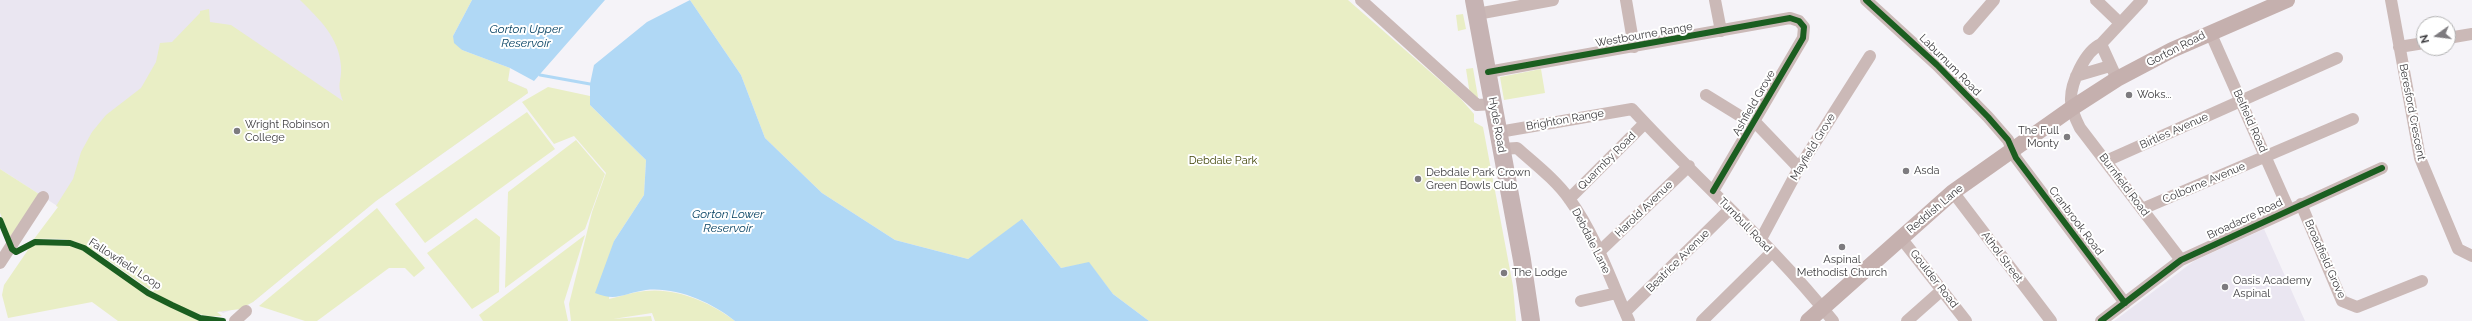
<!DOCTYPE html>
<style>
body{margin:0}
#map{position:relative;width:2472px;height:321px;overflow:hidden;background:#f5f3f8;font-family:Raleway,sans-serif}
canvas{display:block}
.north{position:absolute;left:2416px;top:16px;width:40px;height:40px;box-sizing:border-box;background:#fff;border:1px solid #b1b1b2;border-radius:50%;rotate:256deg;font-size:11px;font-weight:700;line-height:16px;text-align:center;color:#3c3b3e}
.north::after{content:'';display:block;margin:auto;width:14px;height:18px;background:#7d7b7f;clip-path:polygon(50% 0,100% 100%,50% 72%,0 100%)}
</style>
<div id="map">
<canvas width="2472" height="321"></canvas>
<div class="north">N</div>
</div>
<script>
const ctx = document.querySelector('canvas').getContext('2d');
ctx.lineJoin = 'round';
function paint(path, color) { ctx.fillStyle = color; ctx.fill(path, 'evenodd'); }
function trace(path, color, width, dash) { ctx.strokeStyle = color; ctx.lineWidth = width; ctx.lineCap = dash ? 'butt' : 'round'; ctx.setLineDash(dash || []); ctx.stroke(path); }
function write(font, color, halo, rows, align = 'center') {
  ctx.font = font + ' Raleway,sans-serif'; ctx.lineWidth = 4; ctx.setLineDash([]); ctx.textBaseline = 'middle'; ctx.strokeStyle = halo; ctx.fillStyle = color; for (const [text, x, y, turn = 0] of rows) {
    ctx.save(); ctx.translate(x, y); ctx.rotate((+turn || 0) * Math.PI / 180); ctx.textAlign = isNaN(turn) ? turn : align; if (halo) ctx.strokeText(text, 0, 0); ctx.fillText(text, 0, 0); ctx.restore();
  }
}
paint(new Path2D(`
 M 0,0 L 451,0 L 434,51 L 516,84 L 527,89 L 528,93 L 376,201 L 253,302 L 223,313 L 0,169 Z
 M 2264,229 L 2305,321 L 2114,321 L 2194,261 Z`), '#eae6f1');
paint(new Path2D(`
 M 300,0 L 472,0 L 453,36 L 462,50 L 510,68 L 508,81 L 527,89 L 528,93 L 376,201 L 253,302 L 240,309 L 217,312 L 222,316 C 176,321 122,264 83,245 C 68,237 50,239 34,239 L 58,207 L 56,206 L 73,179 L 81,152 L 92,132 L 106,115 L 141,88 L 156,62 L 160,43 L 172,42 L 200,13 L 200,11 L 209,9 L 210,22 L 231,25 L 343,101 C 336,82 342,83 341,66 C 339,37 319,19 300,0 Z
 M 690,0 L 1348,0 L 1460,98 L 1474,114 L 1474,122 L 1483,127 L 1513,286 L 1516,321 L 1149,321 L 1113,294 L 1089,263 L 1061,268 L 1023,220 L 968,259 L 895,240 L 822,193 L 765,138 L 741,75 Z
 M 1463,14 L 1466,29 L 1458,31 L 1456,15 Z
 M 1473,68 L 1479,103 L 1470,95 L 1466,69 Z
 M 1541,69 L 1545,93 L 1504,100 L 1500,77 Z
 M 548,87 L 590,96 L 590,105 L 646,160 L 644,195 L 614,241 L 609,299 C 621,296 633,292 645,291 C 676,287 712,303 735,321 L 655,321 L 652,313 L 613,319 L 651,316 L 652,321 L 571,321 L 569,304 L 592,212 L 606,173 L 574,136 L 554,144 L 522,102 Z
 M 527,112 L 555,149 L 425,243 L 395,204 Z
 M 576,140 L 605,174 L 585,229 L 505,288 L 508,192 Z
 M 0,169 L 39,194 L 10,237 L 0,213 Z
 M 377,208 L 425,268 L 414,277 L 405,268 L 389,268 L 317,321 L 305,321 L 259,306 Z
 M 476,218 L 500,237 L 499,292 L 472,309 L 427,253 Z
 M 585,235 L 564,302 L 568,321 L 483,321 L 479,315 Z
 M 32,244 L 71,246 L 82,250 L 163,303 L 210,321 L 118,321 L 92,302 L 8,318 L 2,295 L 4,285 Z`), '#e9eec5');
paint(new Path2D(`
 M 472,0 L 605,0 L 534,81 L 510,68 L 462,50 L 454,43 L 453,36 Z
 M 690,0 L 741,75 L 765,138 L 822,193 L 895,240 L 968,259 L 1022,219 L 1061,268 L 1089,262 L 1113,294 L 1149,321 L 735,321 C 711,302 677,287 646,290 C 624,293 617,302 595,293 L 614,241 L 644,195 L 646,160 L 590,105 L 590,84 L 594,65 L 647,22 Z`), '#b0d8f5');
trace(new Path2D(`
 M 540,75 L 590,84`), '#b0d8f5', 3);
trace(new Path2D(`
 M 1361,0 L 1477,105 L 1494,104
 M 1626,0 L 1634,47
 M 1715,0 L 1721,31
 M 1866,0 L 1937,65 L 1988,117 L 2008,140 L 2016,158 L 2125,303
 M 2096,0 L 2120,23
 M 2142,0 L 2101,44 C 2085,51 2070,84 2071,101 C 2071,110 2076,120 2080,128 L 2181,260
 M 2391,0 L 2420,158 L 2458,249 L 2472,256
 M 1477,14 L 1553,0
 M 1969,29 L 1994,0
 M 2210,32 L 2289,210
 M 2448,38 L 2472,34
 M 2101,44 L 2117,79
 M 2399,47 L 2424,43
 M 1488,72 L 1790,18 L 1799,21 L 1804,27 L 1803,38 L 1713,191
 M 2076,76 L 2110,66
 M 1706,95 L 1745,119 L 1755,122 L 1799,168
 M 1499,132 L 1632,109 C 1698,181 1773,245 1833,321
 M 1502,149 L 1517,148 C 1535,164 1556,180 1570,200 C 1596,236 1611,281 1629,321
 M 2106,161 L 2337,58
 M 1953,192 L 2051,321
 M 1569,199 L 1645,123
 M 2301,204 L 2342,301 L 2357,307 L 2422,281
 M 2142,209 L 2353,119
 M 1901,238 L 1966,321
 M 1761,239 L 1799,168 L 1870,56
 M 1599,252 L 1689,166
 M 0,263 L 43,197
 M 1581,301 L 1617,293
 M 1625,312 L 1730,209
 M 235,321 L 246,311
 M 1702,321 L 1772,252
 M 1907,321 L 1942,290
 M 2101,321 L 2181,260 L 2382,168`), '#cbb9b7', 12);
trace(new Path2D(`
 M 1808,321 L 1953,192 L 2072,108 L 2117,79 L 2172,50 L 2287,0`), '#c5b0ae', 16);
trace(new Path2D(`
 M 1474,0 L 1522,260 L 1531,321`), '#c6b3b3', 18);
trace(new Path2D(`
 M 1866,0 L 1937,65 L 1988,117 L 2008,140 L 2016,158 L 2125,303
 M 1488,72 L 1790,18 L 1799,21 L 1804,27 L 1803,38 L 1713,191
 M 0,220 L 12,249 L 16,252 L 35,242 L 70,243 L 84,248 L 148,293 L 172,305 L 200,318 L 223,321
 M 2101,321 L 2181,260 L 2382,168`), '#1b5e20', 6);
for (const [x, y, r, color] of [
 [2129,95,4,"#7d7b7f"],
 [237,131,4,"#7d7b7f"],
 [2067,137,4,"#7d7b7f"],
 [1906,171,4,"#7d7b7f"],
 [1418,179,4,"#7d7b7f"],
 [1842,247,4,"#7d7b7f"],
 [1504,273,4,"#7d7b7f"],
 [2225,287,4,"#7d7b7f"]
]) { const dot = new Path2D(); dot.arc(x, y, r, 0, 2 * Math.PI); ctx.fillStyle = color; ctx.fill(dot); trace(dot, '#fff', 1.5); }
write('11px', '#3c3b3e', '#fff', [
 ["Westbourne Range",1644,35,-10],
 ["Gorton Road",2176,49,-27],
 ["Laburnum Road",1950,65,45],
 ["Ashfield Grove",1754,103,-60],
 ["Beresford Crescent",2412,112,79],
 ["Brighton Range",1565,120,-10],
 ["Belfield Road",2250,121,66],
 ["Hyde Road",1497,125,80],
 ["Birtles Avenue",2174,131,-24],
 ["Mayfield Grove",1813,147,-59],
 ["Quarmby Road",1607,161,-45],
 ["Colborne Avenue",2204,183,-23],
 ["Burnfield Road",2124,185,53],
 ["Harold Avenue",1644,209,-44],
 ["Reddish Lane",1935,209,-40],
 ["Broadacre Road",2245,219,-25],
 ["Cranbrook Road",2076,221,53],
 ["Turnbull Road",1745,225,46],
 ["Debdale Lane",1591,241,63],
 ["Athol Street",2002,257,53],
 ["Broadfield Grove",2325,259,66],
 ["Beatrice Avenue",1678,261,-45],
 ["Fallowfield Loop",125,264,33],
 ["Goulder Road",1934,279,52]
]);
write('11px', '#3c3b3e', '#fff', [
 ["Woks...",2137,95],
 ["Wright Robinson",245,125],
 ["College",245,138],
 ["The Full",2059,131,"right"],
 ["Monty",2059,144,"right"],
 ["Asda",1914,171],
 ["Debdale Park Crown",1426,173],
 ["Green Bowls Club",1426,186],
 ["Aspinal",1842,260,"center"],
 ["Methodist Church",1842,273,"center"],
 ["The Lodge",1512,273],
 ["Oasis Academy",2233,281],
 ["Aspinal",2233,294]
], 'left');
write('11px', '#424609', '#fff', [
 ["Debdale Park",1223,161]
]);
write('italic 12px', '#064263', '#fff', [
 ["Gorton Upper",526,29],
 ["Reservoir",526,43],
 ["Gorton Lower",728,214],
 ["Reservoir",728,228]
]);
</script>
